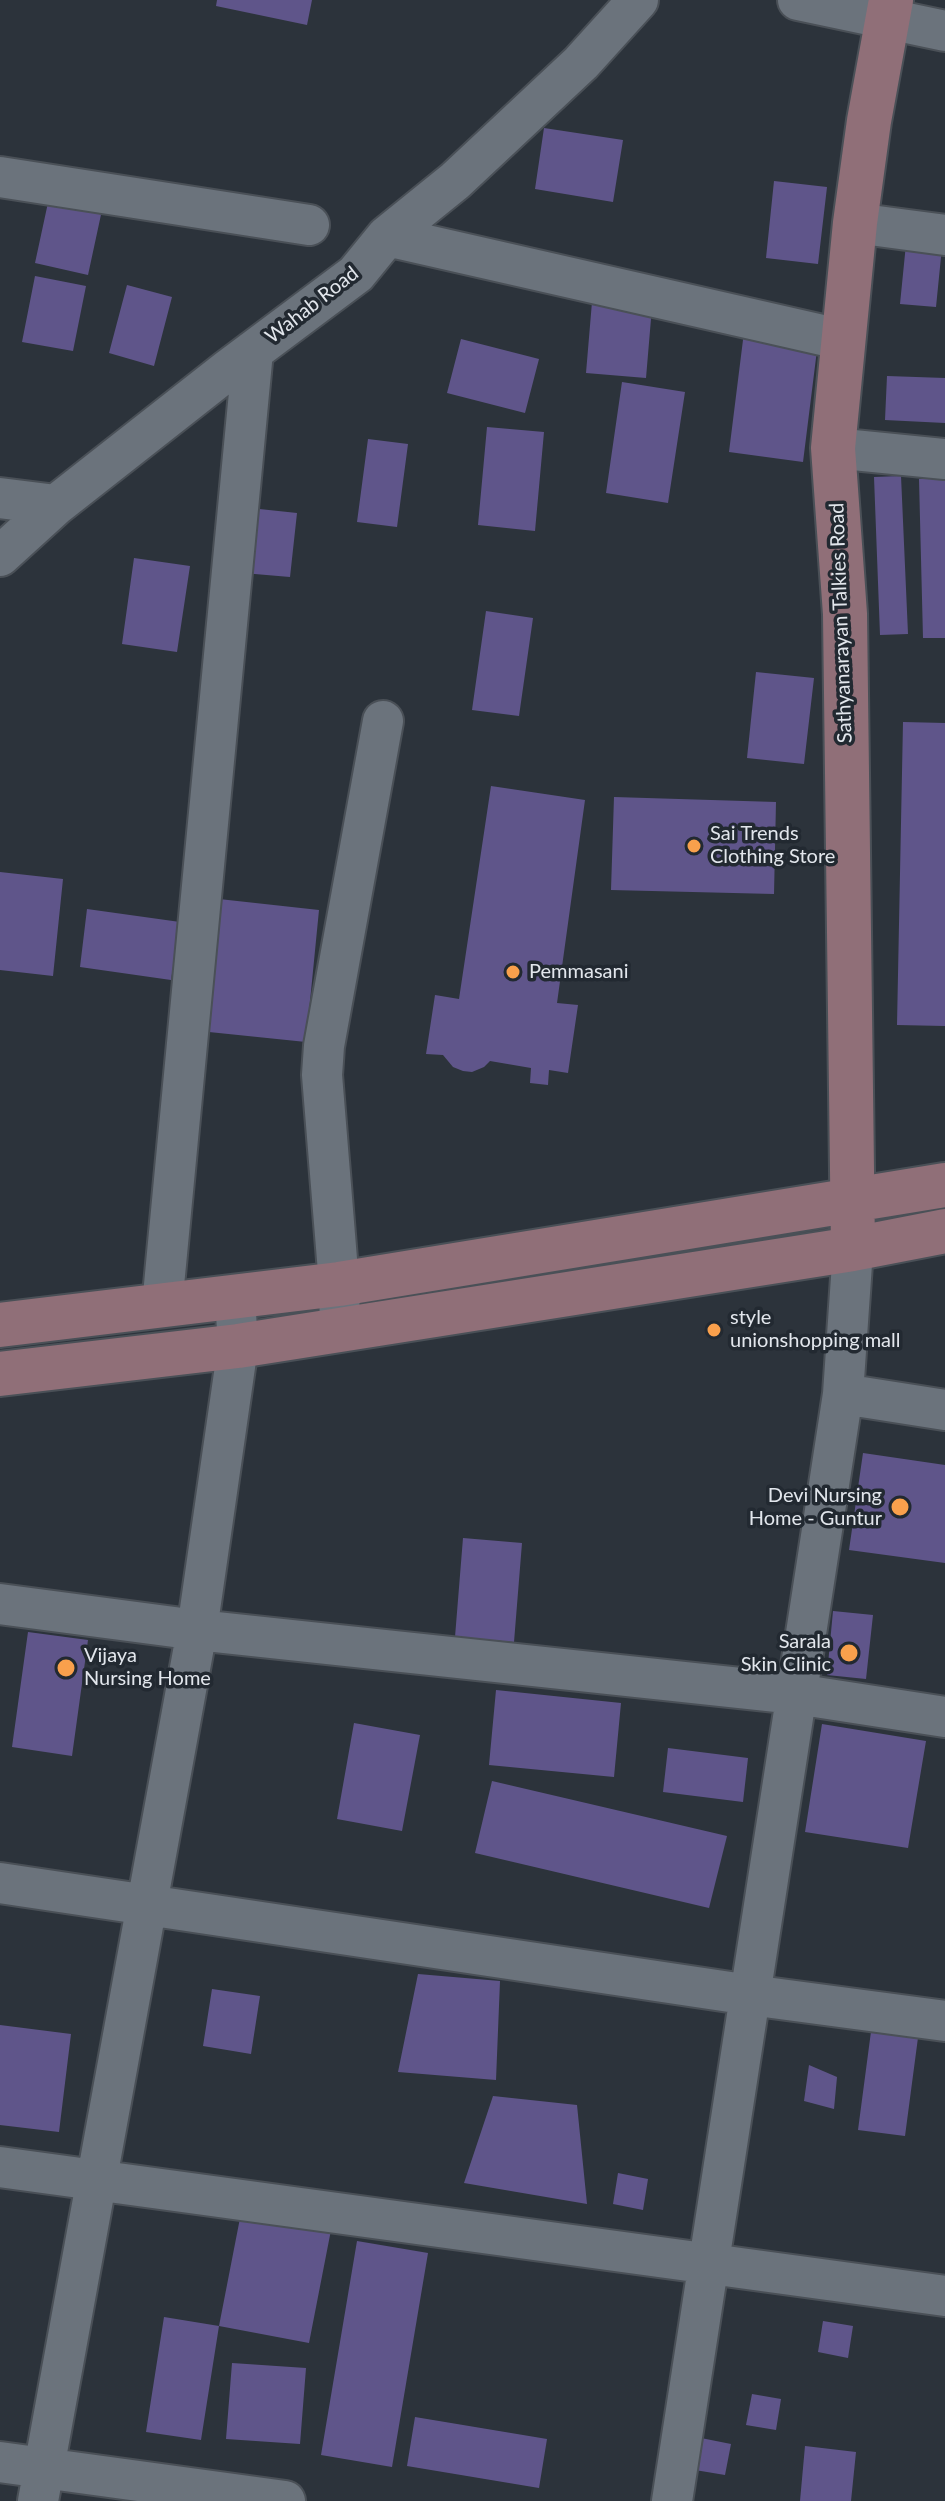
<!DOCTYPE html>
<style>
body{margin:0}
canvas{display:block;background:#2c333b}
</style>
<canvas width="945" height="2501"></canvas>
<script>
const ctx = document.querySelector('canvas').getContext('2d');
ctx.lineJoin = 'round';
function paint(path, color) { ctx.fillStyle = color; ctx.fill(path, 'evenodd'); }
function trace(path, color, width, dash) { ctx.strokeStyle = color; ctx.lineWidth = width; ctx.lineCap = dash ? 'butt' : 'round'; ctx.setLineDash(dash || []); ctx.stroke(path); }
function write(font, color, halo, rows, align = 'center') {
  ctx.font = font + ' Lato,sans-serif'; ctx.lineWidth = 7; ctx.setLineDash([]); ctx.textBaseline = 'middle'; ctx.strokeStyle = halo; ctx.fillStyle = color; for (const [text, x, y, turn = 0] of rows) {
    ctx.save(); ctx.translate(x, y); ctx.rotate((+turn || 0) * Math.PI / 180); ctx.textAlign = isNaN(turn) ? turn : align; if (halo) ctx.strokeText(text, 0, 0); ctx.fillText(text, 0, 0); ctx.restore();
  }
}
paint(new Path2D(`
 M 217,0 L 312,0 L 307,25 L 216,6 Z
 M 544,128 L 623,140 L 613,202 L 535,189 Z
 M 774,181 L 827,187 L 818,264 L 766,258 Z
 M 49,198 L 102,210 L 88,275 L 35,263 Z
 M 906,244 L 942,247 L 936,307 L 900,304 Z
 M 35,276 L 86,286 L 73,351 L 22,342 Z
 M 127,285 L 172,297 L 154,366 L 109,353 Z
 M 592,302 L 652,307 L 646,378 L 586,373 Z
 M 744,332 L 818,342 L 803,462 L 729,452 Z
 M 461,339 L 539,359 L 525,413 L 447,393 Z
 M 887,376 L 945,378 L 945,423 L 885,420 Z
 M 622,382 L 685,392 L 668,503 L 606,493 Z
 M 487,427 L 544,432 L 535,531 L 478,525 Z
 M 368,439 L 408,444 L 397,527 L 357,522 Z
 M 901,476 L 908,634 L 880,635 L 874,477 Z
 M 945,478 L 945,638 L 923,638 L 919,479 Z
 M 250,508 L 297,513 L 290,577 L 243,573 Z
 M 134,558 L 190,566 L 177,652 L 122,644 Z
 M 486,611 L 533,618 L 519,716 L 472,710 Z
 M 756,672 L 814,678 L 804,764 L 747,758 Z
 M 903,722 L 945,723 L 945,1026 L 897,1025 Z
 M 491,786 L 585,800 L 557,1003 L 578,1005 L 568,1073 L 549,1070 L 548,1085 L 530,1083 L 531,1068 L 490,1061 L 484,1067 L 472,1072 L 463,1071 L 453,1067 L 443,1055 L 426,1054 L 435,995 L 459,999 Z
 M 614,797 L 776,802 L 774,894 L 611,890 Z
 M 0,872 L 63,879 L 53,976 L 0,970 Z
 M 219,899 L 319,910 L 306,1042 L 209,1032 Z
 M 87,909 L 180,922 L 171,980 L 80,967 Z
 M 863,1453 L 945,1465 L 945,1563 L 849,1550 Z
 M 463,1538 L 522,1543 L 514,1642 L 455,1637 Z
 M 833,1611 L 873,1615 L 866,1679 L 827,1675 Z
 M 28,1632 L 88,1640 L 72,1756 L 12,1747 Z
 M 496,1690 L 621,1703 L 614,1777 L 489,1765 Z
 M 354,1723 L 420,1735 L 402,1831 L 337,1819 Z
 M 822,1724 L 926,1741 L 908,1848 L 805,1832 Z
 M 668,1748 L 748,1758 L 743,1802 L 663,1792 Z
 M 492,1781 L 727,1836 L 709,1908 L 475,1853 Z
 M 418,1974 L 500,1981 L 496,2080 L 398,2072 Z
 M 212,1989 L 260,1996 L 251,2054 L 203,2046 Z
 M 872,2024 L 919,2030 L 905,2136 L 858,2130 Z
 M 0,2025 L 71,2034 L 59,2132 L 0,2125 Z
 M 809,2065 L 837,2077 L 834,2109 L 804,2101 Z
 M 493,2096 L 577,2105 L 587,2204 L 464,2183 Z
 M 618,2173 L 648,2179 L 643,2210 L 613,2204 Z
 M 241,2213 L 331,2230 L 309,2343 L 219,2326 Z
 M 357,2241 L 428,2253 L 392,2467 L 321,2455 Z
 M 164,2317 L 219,2326 L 201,2440 L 146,2432 Z
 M 823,2321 L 853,2326 L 848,2358 L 818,2352 Z
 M 232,2363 L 306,2368 L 300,2444 L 226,2439 Z
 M 752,2394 L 781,2399 L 776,2430 L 746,2425 Z
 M 415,2417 L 547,2439 L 539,2488 L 407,2466 Z
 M 701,2438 L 731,2444 L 725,2475 L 695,2470 Z
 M 805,2446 L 856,2452 L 851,2501 L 800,2501 Z`), '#5f558a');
const street = new Path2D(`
 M 798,0 L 945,31
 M 0,177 L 309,225
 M 855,223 L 945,235
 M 387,236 L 844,340
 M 833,448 L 945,459
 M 0,498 L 56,505
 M 0,556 L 56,505 L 229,369 L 356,274 L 387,236 L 455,181 L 581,63 L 638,0
 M 162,1306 L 253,351
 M 340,1330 L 339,1284 L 322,1075 L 324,1046 L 383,721
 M 843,1394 L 945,1410
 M 0,1604 L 197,1630 L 796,1694 L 945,1717
 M 0,1883 L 750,1995 L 945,2021
 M 0,2167 L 945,2296
 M 0,2462 L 285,2501
 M 38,2501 L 197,1630 L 238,1346 L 235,1297
 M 672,2501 L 843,1394 L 853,1249`);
const secondary = new Path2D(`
 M 853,1249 L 845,614 L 833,448 L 855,223 L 869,121 L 891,0
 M 0,1325 L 339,1284 L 945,1185
 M 0,1374 L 238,1346 L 853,1249 L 945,1231`);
trace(street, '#4a5057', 44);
trace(secondary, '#4a5057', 48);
trace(street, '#6b737c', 40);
trace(secondary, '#906f78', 44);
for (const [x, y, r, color] of [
 [694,846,8,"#f9a04c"],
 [513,972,8,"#f9a04c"],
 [714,1330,8,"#f9a04c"],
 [900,1507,10,"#f9a04c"],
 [849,1653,10,"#f9a04c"],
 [66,1668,10,"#f9a04c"]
]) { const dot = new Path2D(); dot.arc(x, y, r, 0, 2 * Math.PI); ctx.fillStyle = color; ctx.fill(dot); trace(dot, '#222931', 3); }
write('20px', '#e2e6ec', '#222931', [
 ["Wahab Road",312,305,-38],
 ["Sathyanarayan Talkies Road",841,623,-92]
]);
write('20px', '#e2e6ec', '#222931', [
 ["Sai Trends",710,834],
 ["Clothing Store",710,857],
 ["Pemmasani",529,972],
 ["style",730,1318],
 ["unionshopping mall",730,1341],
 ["Devi Nursing",882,1496,"right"],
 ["Home - Guntur",882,1519,"right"],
 ["Sarala",831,1642,"right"],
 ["Skin Clinic",831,1665,"right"],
 ["Vijaya",84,1656],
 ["Nursing Home",84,1679]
], 'left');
</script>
